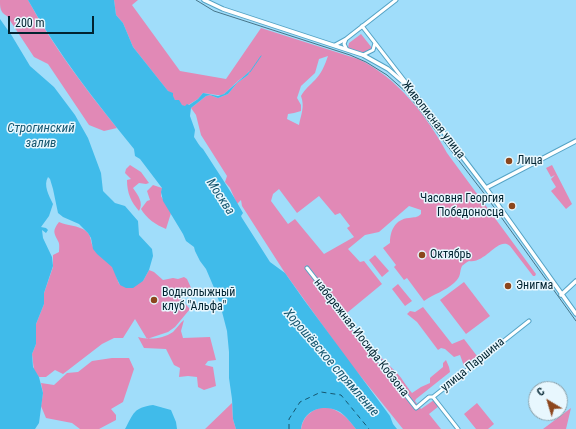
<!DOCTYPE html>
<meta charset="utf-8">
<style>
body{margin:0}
#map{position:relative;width:576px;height:429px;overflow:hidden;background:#a0ddfa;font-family:"Roboto Condensed",sans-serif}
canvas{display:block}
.north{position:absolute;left:528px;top:381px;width:40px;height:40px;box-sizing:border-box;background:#e8f7fe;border:1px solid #8ca2ac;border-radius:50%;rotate:322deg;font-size:11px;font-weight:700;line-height:16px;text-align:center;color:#012330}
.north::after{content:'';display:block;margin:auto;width:14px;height:18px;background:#8c461d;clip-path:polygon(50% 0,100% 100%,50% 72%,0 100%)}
.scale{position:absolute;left:8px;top:16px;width:86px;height:18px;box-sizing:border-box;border:2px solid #012330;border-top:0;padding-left:5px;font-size:12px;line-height:14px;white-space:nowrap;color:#012330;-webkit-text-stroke:3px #e8f7fe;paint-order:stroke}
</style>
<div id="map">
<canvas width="576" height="429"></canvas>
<div class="north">С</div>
<div class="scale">200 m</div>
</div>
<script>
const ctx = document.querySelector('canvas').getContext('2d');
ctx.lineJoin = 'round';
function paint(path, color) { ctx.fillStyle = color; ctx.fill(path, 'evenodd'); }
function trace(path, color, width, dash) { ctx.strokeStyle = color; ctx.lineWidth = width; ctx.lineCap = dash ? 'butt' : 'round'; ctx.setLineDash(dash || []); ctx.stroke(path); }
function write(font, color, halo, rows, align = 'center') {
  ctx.font = font + ' "Roboto Condensed",sans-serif'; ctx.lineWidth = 3; ctx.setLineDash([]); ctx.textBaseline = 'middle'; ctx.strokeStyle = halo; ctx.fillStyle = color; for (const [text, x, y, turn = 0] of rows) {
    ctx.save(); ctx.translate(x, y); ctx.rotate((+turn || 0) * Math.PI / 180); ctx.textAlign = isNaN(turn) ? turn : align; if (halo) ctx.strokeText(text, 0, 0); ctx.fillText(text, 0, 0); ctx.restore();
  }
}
paint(new Path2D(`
 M 0,0 L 28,0 C 53,46 84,87 117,128 L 104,131 L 89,125 L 48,64 L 34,57 L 7,16 C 0,12 0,8 0,0 Z
 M 114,0 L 138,0 L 132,5 L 180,71 L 226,79 L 261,28 L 358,59 C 397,77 427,116 447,153 L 536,274 L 535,276 L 533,276 L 510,246 C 498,236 486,264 469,261 C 467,262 463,265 462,266 C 459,272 462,276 454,283 C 445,291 434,294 424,301 L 407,278 L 404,280 L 394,267 L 396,265 L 383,248 L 390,243 C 390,231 395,219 409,218 C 414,217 417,218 421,214 L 421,210 L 409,206 L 379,232 L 365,235 L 348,249 L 360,262 L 364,261 L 382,284 L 342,317 L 361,341 L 363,343 L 367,342 C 376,352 384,361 394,370 C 401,376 406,386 412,393 L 421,387 L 430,383 L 430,378 L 431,377 L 443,367 L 443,363 L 446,360 L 449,367 L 450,372 L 416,399 L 415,401 L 421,409 L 434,400 L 439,406 L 429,414 L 441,429 L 403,429 L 349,362 L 285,273 L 242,206 L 241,200 L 237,204 L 230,188 L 225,182 L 227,176 L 201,135 L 196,115 L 191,108 L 206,96 L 210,95 L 218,98 L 228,94 L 237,83 L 248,75 L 249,71 C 246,76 241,78 237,82 C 219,98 228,96 203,93 L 198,99 L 185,107 L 182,105 L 175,100 L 133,47 L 123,23 L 116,15 ZM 328,56 C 325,65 321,74 315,80 C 310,85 305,89 301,96 C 305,107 301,114 299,125 L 287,119 L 288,114 L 294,113 L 301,111 L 301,105 L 297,98 L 301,86 L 315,73 L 319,59 ZM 279,189 L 297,213 L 319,196 L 335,215 L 340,213 L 350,226 L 347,228 L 354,237 L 324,254 L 295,219 L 288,224 L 271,201 L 273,194 Z
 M 361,34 L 372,48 L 365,53 L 348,48 L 349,43 Z
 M 130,165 L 141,172 L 149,183 L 146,184 L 139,183 L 133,188 C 138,195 144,203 139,211 C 131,202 127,193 127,180 L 131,179 L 125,173 L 126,169 Z
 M 552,165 L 572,204 L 566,209 L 551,191 L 556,187 L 551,179 L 555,175 L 551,177 L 546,168 Z
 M 153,185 L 162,188 L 161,196 L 171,213 L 166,229 C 156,225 146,218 141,209 L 147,201 L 150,200 L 147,191 Z
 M 59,222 C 67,226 78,225 86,231 C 92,236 90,241 93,247 C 97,256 107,260 113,267 C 116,272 116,279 120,285 L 143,281 L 149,270 L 154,272 L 163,280 L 173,278 L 178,279 L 184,277 L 187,279 L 193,292 L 190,297 L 179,297 L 190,309 L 175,327 L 168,332 L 147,339 L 135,319 L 123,338 L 114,338 L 102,344 L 63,374 L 55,370 L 46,377 L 39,377 L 34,370 L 32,354 L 36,344 L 36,324 L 44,304 L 44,293 L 53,267 L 53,255 L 59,252 C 59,249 60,244 58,241 C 54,233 52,231 59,222 Z
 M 375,255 L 389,271 L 382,277 L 369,260 Z
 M 464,282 L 490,316 L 466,334 L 440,300 Z
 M 398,284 L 412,301 L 405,306 L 392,289 Z
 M 423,307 L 452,344 L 464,339 L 477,356 L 464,366 L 460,355 L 454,357 L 445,349 L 441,348 L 438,350 L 417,322 L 407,314 L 410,311 L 415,312 Z
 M 184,320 L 181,331 L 183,338 L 210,337 L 216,360 L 208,361 L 205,365 L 213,367 L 216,386 L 204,390 L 198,387 L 197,377 L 188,376 L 179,377 L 180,368 L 174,365 L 166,349 L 144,348 L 138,337 C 149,340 163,339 173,332 C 177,328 180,323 184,320 Z
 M 112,358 L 129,358 L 134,369 L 123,402 L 111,409 L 116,415 L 116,420 L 99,429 L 80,429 L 72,423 L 46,418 L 41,406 L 43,393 L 41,383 L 54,385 L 67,373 L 78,372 L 92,361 Z
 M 232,403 L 233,419 L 236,429 L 205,429 Z
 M 477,403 L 494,424 L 488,429 L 476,429 L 464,414 Z
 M 324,407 C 339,409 347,417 356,429 L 301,429 C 303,416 312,409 324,407 Z
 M 571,408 L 566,429 L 543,429 Z`), '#e189b6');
paint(new Path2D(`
 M 28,0 L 114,0 L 116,15 L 123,23 L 133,47 L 168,91 L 173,93 L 173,96 L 175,100 L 179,100 L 182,105 L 185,106 L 187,104 L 189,105 L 198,99 L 203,93 L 218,96 L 224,94 L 250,71 L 248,75 L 237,83 L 228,94 L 218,98 L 210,95 L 206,96 L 191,108 L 190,116 L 195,130 L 194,137 C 197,141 199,146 203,149 C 217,171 231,191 243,213 L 241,216 L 242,218 L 270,262 L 285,273 L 304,300 L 390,416 L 393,424 L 397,429 L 356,429 C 351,423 347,417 340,412 C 325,403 303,409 301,429 L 236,429 L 233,419 L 232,399 L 229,378 L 229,352 L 227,331 L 220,304 L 215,290 L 206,269 L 200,261 L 195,251 L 194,247 L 186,241 L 183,234 L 163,201 L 161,192 L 162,188 L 140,159 L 135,156 L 134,149 C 95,101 58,54 28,0 Z
 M 0,19 L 12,36 L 30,66 L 54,87 L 75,115 L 88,138 L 101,173 L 103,191 L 115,203 L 125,206 L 138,221 L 139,235 L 152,249 L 153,256 L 149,270 L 143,281 L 133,288 L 126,288 L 120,285 L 117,279 L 112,267 L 97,254 L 93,249 L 91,238 L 88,233 L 79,224 L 63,217 L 58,213 L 53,189 L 50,179 L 48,177 C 43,185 49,196 53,204 L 49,216 L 41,227 L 46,228 L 48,230 L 46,233 L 42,230 L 43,238 L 52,257 L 53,266 L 44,293 L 44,304 L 36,324 L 36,344 L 32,354 L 33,367 L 39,377 L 43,393 L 39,423 L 35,429 L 0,429 Z
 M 153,405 L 171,410 L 176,422 L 177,429 L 125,429 C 134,413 133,408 153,405 Z`), '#40bbea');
trace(new Path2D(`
 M 250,72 L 261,56`), '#40bbea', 1);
trace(new Path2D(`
 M 289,429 L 289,419 L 300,402 L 321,392 L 341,395 L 369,429`), '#165770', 1, [5, 4]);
const minor = new Path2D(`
 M 362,26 L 407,84
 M 346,39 L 344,44 L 346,48
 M 335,45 L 346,39 L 396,0
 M 363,55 L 373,50 L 375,43
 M 307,268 L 416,408 L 429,397 L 433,397 L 529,321
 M 433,397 L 458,429`);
const tertiary = new Path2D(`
 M 204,0 L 223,9 L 363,55 L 388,69 L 410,88 L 486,188 L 576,314
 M 486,188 L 576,141
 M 561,295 L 576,281`);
trace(minor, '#54a3c5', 5);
trace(tertiary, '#54a3c5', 5.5);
trace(minor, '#fff', 3);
trace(tertiary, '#fff', 3.5);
trace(new Path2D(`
 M 196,0 L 214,11 L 350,55 L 366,62 L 387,75 L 406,92 L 483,192 L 576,321`), '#477589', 1);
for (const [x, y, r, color] of [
 [509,161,4,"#8c461d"],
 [512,206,4,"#8c461d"],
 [422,255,4,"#8c461d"],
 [508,286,4,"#8c461d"],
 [154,300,4,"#8c461d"]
]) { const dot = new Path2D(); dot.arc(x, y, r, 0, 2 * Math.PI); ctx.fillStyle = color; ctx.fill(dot); trace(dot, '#e8f7fe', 1.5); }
write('12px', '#012330', '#e8f7fe', [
 ["Живописная улица",433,120,52],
 ["набережная Иосифа Кобзона",361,338,52],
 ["улица Паршина",473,365,-39]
]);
write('12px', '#012330', '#e8f7fe', [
 ["Лица",517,161],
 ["Часовня Георгия",504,199,"right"],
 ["Победоносца",504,213,"right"],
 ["Октябрь",430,255],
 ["Энигма",516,286],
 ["Воднолыжный",162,293],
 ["клуб \"Альфа\"",162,307]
], 'left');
write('italic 13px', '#165770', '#e8f7fe', [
 ["Строгинский",41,129],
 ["залив",41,144],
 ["Москва",220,197,57],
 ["Хорошёвское спрямление",331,363,49]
]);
</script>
